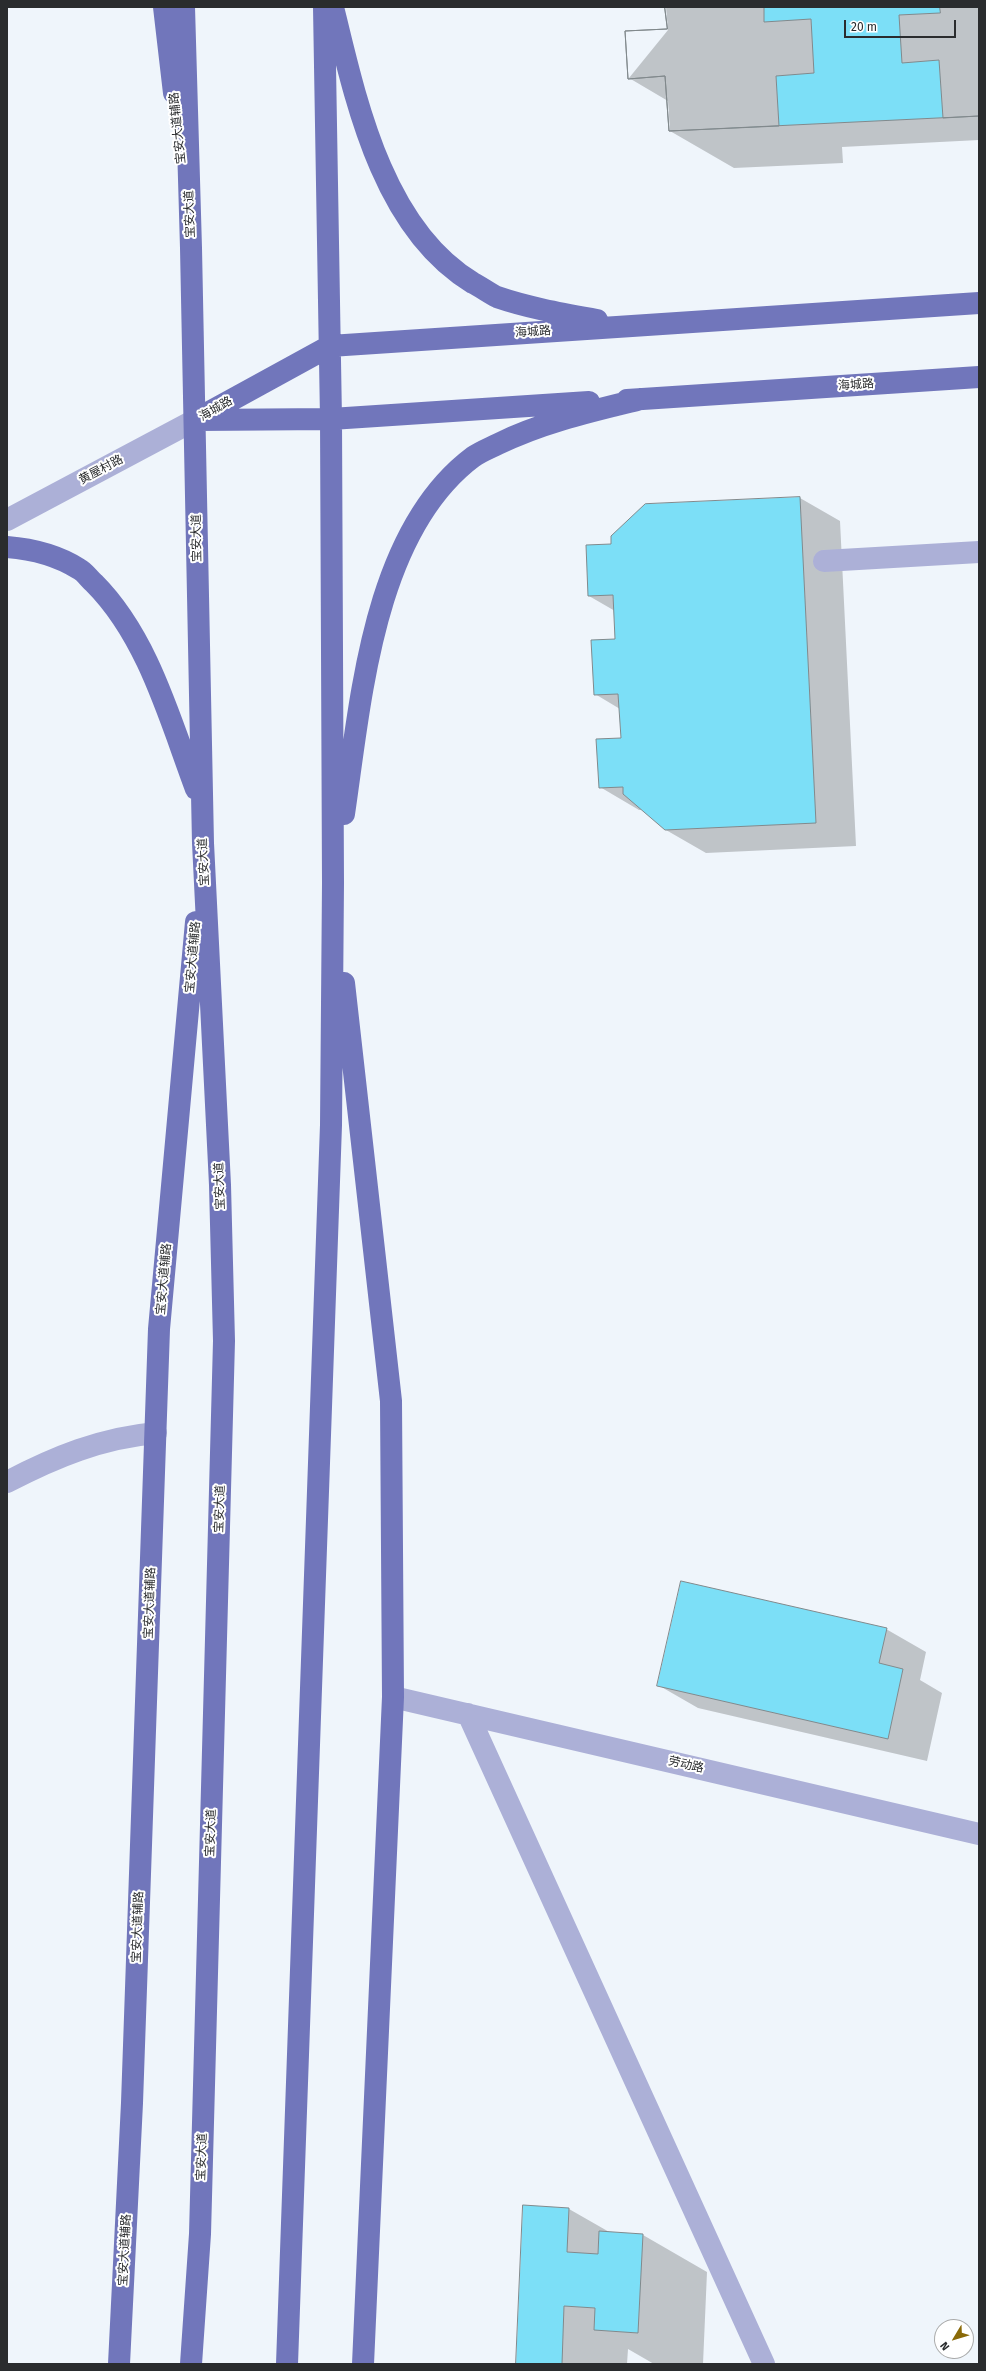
<!DOCTYPE html>
<meta charset="utf-8">
<style>
body{margin:0}
#map{position:relative;width:986px;height:2371px;overflow:hidden;background:#eff5fb;font-family:"Fira Sans",sans-serif}
canvas{display:block}
.frame{position:absolute;inset:0;border:8px solid #2a2c2e;pointer-events:none}
.north{position:absolute;left:934px;top:2319px;width:40px;height:40px;box-sizing:border-box;background:#fff;border:1px solid #aaabab;border-radius:50%;rotate:232deg;font-size:11px;font-weight:700;line-height:16px;text-align:center;color:#2a2c2e}
.north::after{content:'';display:block;margin:auto;width:14px;height:18px;background:#8a6a08;clip-path:polygon(50% 0,100% 100%,50% 72%,0 100%)}
.scale{position:absolute;left:844px;top:20px;width:112px;height:18px;box-sizing:border-box;border:2px solid #2a2c2e;border-top:0;padding-left:5px;font-size:12px;line-height:14px;white-space:nowrap;color:#2a2c2e;-webkit-text-stroke:3px #fff;paint-order:stroke}
</style>
<div id="map">
<canvas width="986" height="2371"></canvas>
<div class="frame"></div>
<div class="north">N</div>
<div class="scale">20 m</div>
</div>
<script>
const ctx = document.querySelector('canvas').getContext('2d');
ctx.lineJoin = 'round';
function paint(path, color) { ctx.fillStyle = color; ctx.fill(path, 'evenodd'); }
function trace(path, color, width, dash) { ctx.strokeStyle = color; ctx.lineWidth = width; ctx.lineCap = dash ? 'butt' : 'round'; ctx.setLineDash(dash || []); ctx.stroke(path); }
function write(font, color, halo, rows, align = 'center') {
  ctx.font = font + ' "Fira Sans","Noto Sans SC",sans-serif'; ctx.lineWidth = 4; ctx.setLineDash([]); ctx.textBaseline = 'middle'; ctx.strokeStyle = halo; ctx.fillStyle = color; for (const [text, x, y, turn = 0] of rows) {
    ctx.save(); ctx.translate(x, y); ctx.rotate((+turn || 0) * Math.PI / 180); ctx.textAlign = isNaN(turn) ? turn : align; if (halo) ctx.strokeText(text, 0, 0); ctx.fillText(text, 0, 0); ctx.restore();
  }
}
paint(new Path2D(`
 M 666,7 L 979,7 L 979,140 L 842,147 L 843,163 L 734,168 L 670,131 L 668,101 L 629,78 L 668,30 Z
 M 800,498 L 840,521 L 856,846 L 706,853 L 666,830 L 643,810 L 639,810 L 600,787 L 622,739 L 620,709 L 595,694 L 616,640 L 615,611 L 589,596 L 612,545 Z
 M 886,1629 L 926,1652 L 920,1680 L 942,1693 L 927,1761 L 698,1708 L 658,1685 Z
 M 569,2209 L 611,2233 L 643,2235 L 707,2272 L 703,2364 L 654,2364 L 628,2349 L 627,2364 L 517,2364 Z`), '#0003');
const building = new Path2D(`
 M 665,7 L 979,7 L 979,116 L 669,131 L 665,76 L 628,79 L 625,31 L 667,29 Z
 M 665,7 L 764,7 L 764,22 L 811,19 L 814,73 L 776,76 L 779,126 L 669,131 L 665,76 L 628,79 L 625,31 L 667,29 Z
 M 940,7 L 979,7 L 979,116 L 943,118 L 939,60 L 902,63 L 899,15 L 940,13 Z
 M 800,497 L 816,823 L 665,830 L 623,794 L 623,787 L 599,788 L 596,739 L 621,738 L 618,694 L 594,695 L 591,640 L 615,639 L 613,595 L 588,596 L 586,545 L 611,544 L 611,536 L 645,504 Z
 M 681,1581 L 887,1628 L 879,1663 L 903,1669 L 888,1739 L 657,1686 Z
 M 523,2205 L 569,2208 L 567,2252 L 598,2254 L 599,2231 L 643,2234 L 638,2333 L 594,2330 L 595,2308 L 564,2306 L 562,2364 L 516,2364 Z`);
paint(building, '#7cdff7');
trace(building, '#81898c', 1);
trace(new Path2D(`
 M 7,520 L 195,420
 M 824,561 L 979,552
 M 7,1482 C 55,1457 101,1438 156,1433
 M 393,1697 L 979,1834
 M 468,1714 L 764,2364`), '#acb0d7', 22);
trace(new Path2D(`
 M 164,7 L 174,93
 M 184,7 L 191,248 L 203,843 L 220,1185 L 224,1341 L 200,2234 L 191,2364
 M 333,7 C 356,102 383,229 473,283 C 481,287 489,293 497,297 C 529,308 564,314 597,320
 M 627,400 L 979,377
 M 195,420 L 330,346 L 979,303
 M 198,420 L 331,419 L 589,402
 M 7,547 C 32,549 57,555 79,569 C 85,572 89,579 94,583 C 148,637 170,720 196,789
 M 344,814 C 361,699 373,532 473,457 C 480,452 490,448 498,444 C 543,422 592,411 641,399
 M 344,983 L 391,1401 L 393,1697 L 363,2364
 M 119,2364 L 132,2103 L 159,1329 L 196,922
 M 287,2364 L 331,1125 L 333,883 L 331,419 L 324,7`), '#7176bb', 22);
write('12px', '#2a2c2e', '#fff', [
 ["宝安大道辅路",178,128,-96],
 ["宝安大道",190,214,-92],
 ["海城路",533,332,-4],
 ["海城路",856,385,-4],
 ["海城路",216,409,-30],
 ["黄屋村路",101,470,-28],
 ["宝安大道",197,538,-91],
 ["宝安大道",204,862,-93],
 ["宝安大道辅路",193,957,-85],
 ["宝安大道",220,1186,-92],
 ["宝安大道辅路",164,1279,-85],
 ["宝安大道",220,1509,-88],
 ["宝安大道辅路",150,1603,-88],
 ["劳动路",686,1765,13],
 ["宝安大道",211,1833,-88],
 ["宝安大道辅路",138,1927,-88],
 ["宝安大道",202,2157,-88],
 ["宝安大道辅路",125,2250,-87]
]);
</script>
